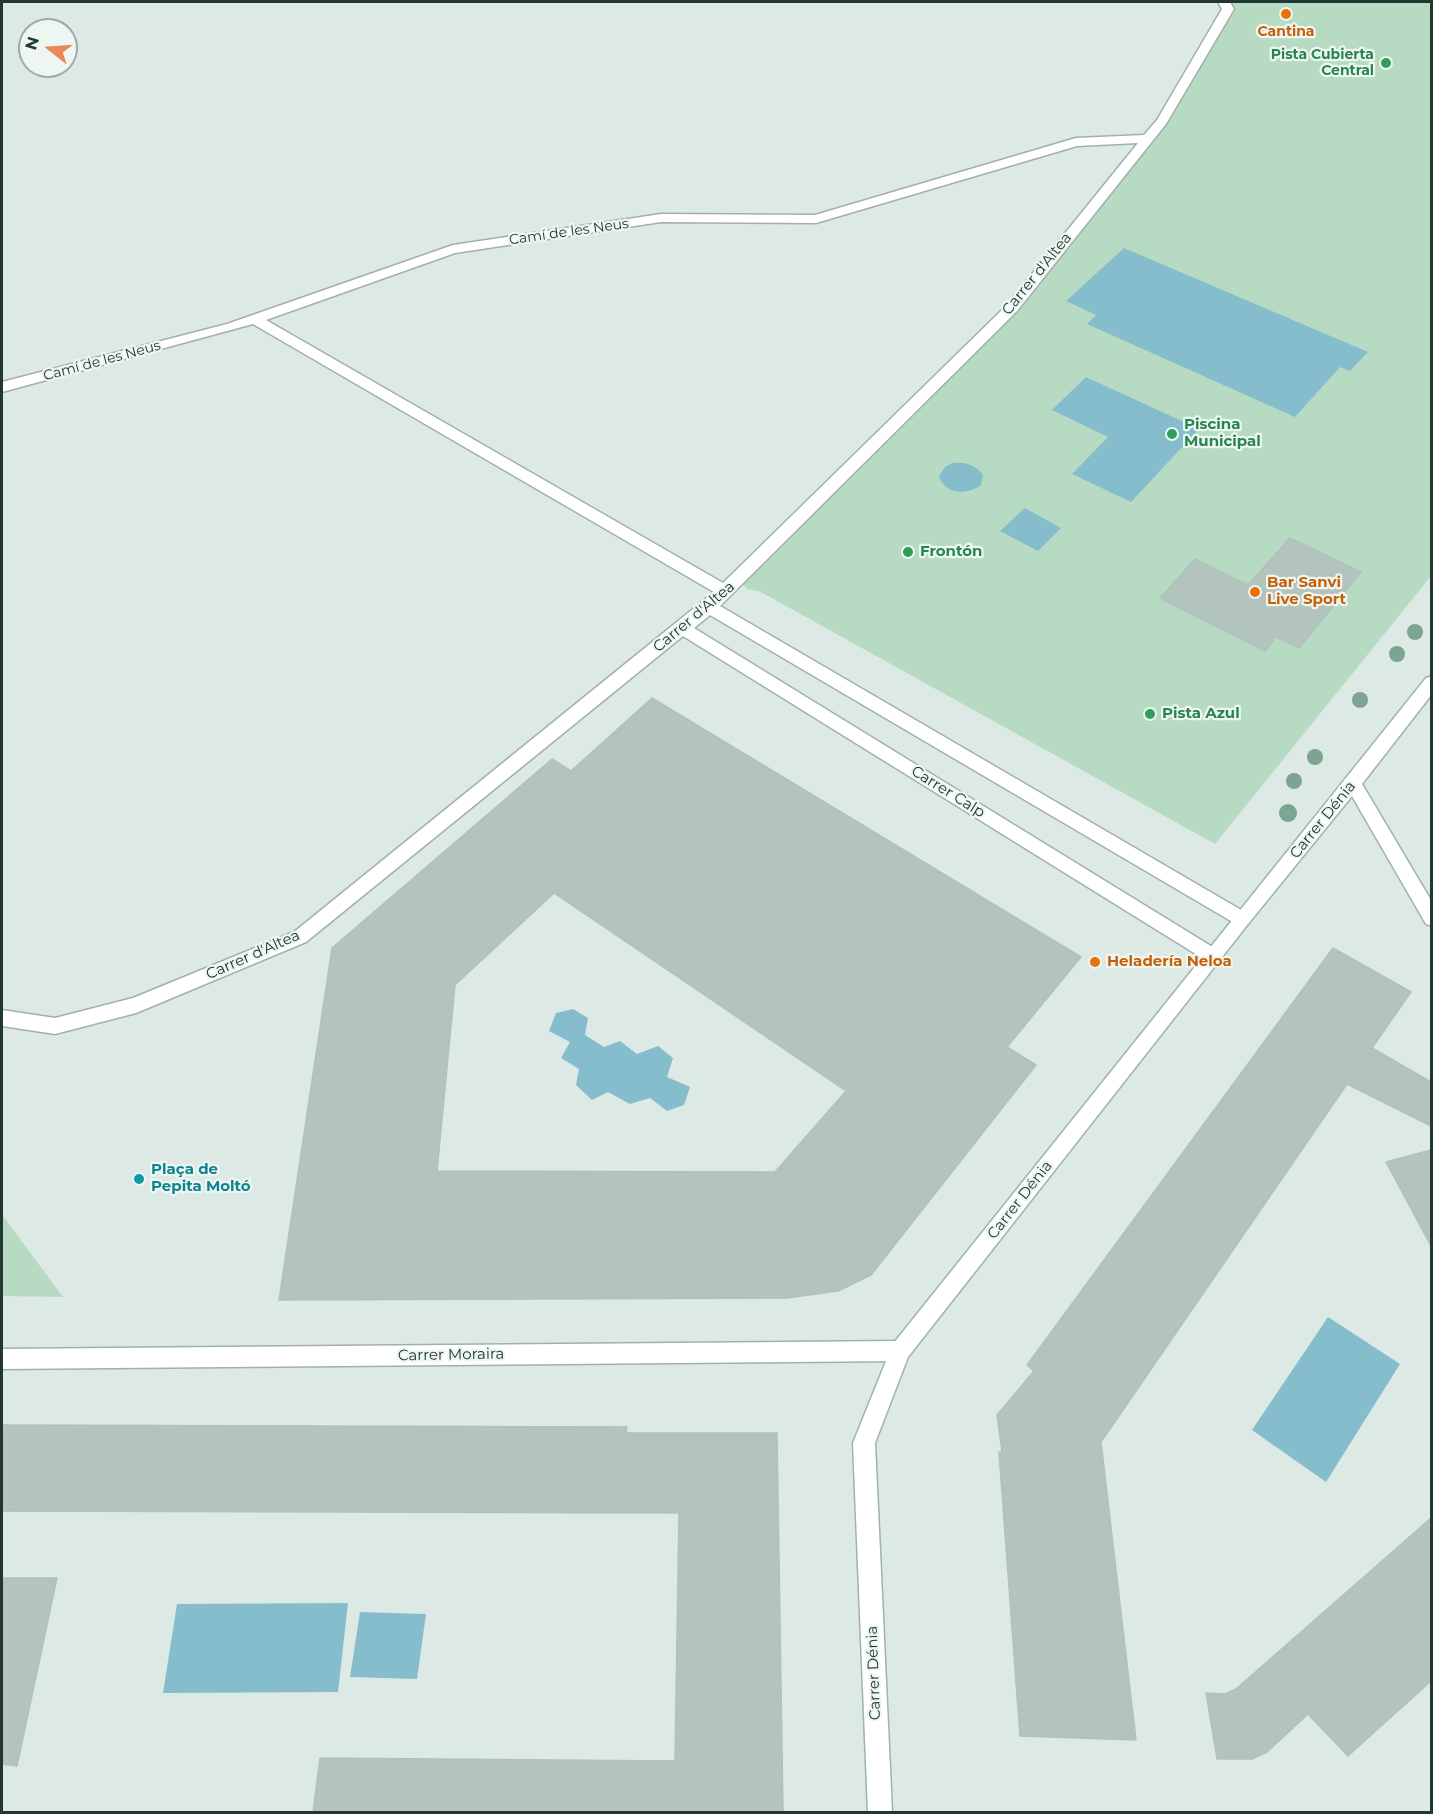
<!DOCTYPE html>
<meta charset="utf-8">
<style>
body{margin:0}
#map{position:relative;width:1433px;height:1814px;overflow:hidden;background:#dde9e5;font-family:Montserrat,sans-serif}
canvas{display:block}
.frame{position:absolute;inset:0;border:3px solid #203733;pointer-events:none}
.north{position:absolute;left:18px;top:18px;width:60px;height:60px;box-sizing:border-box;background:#eef6f2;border:2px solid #9caaa6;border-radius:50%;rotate:287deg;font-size:16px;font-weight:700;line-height:24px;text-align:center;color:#203733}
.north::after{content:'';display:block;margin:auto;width:21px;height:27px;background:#ed8758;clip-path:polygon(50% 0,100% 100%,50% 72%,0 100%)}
</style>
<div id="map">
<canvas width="1433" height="1814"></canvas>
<div class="frame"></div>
<div class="north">N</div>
</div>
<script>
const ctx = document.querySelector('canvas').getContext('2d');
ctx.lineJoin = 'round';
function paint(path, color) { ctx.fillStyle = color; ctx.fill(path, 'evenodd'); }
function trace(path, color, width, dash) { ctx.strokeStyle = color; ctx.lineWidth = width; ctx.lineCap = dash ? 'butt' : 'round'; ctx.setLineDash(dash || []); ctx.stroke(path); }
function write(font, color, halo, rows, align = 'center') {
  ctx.font = font + ' Montserrat,sans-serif'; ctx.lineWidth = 4.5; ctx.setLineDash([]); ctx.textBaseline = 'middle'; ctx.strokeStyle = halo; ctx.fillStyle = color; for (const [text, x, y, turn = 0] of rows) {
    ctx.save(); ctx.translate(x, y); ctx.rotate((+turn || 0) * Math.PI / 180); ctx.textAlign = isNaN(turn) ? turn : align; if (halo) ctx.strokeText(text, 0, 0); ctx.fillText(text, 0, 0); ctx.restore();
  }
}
paint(new Path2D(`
 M 1224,2 L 1431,2 L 1431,576 L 1215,844 L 759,591 L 747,589 L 739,578 L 1012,308 L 1146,139 L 1228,9 Z
 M 2,1216 L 3,1216 L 63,1297 L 2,1296 Z`), '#b7dac3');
paint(new Path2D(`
 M 1124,248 L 1368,352 L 1350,371 L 1340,367 L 1295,417 L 1087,324 L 1096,315 L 1066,301 Z
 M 1086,377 L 1199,429 L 1131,502 L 1072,474 L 1108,437 L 1052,410 Z
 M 952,463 C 965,462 975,464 983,475 L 981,485 C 968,495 944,495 939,476 L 945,467 Z
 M 1025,508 L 1061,528 L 1038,551 L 1000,531 Z
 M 573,1009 L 588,1018 L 585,1035 L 604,1047 L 620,1041 L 637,1054 L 658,1046 L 673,1058 L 667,1077 L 690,1087 L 684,1105 L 667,1111 L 650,1098 L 630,1104 L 608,1092 L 592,1100 L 576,1085 L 579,1069 L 561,1058 L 570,1042 L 549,1031 L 556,1013 Z
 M 1328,1317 L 1400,1364 L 1326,1482 L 1252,1430 Z
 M 348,1603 L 338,1692 L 163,1693 L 177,1604 Z
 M 360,1612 L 426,1614 L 417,1679 L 350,1677 Z`), '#86bdcd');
const building = new Path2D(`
 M 1290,538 L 1361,572 L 1299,648 L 1276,637 L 1265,651 L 1160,598 L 1195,559 L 1248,585 Z
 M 652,698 L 1081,957 L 1007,1047 L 1036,1065 L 871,1275 L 838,1291 L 787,1298 L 279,1300 L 332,948 L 552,759 L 571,771 ZM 554,893 L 846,1091 L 775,1172 L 437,1171 L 455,985 Z
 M 1333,948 L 1411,992 L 1372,1048 L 1431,1082 L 1431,1126 L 1347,1084 L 1101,1442 L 1136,1740 L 1020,1736 L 999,1452 L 1002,1452 L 997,1415 L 1034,1371 L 1027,1365 Z
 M 1431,1150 L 1431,1246 L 1386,1162 Z
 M 2,1425 L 627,1427 L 626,1433 L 777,1433 L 783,1812 L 313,1812 L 320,1758 L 675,1761 L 679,1513 L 2,1511 Z
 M 1431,1518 L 1431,1681 L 1348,1756 L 1308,1714 L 1267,1752 L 1252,1759 L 1217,1759 L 1206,1693 L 1225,1694 L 1236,1689 Z
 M 2,1578 L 57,1578 L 17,1766 L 2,1764 Z`);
paint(building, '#b3c3be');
trace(building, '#b0c2bc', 1.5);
const street = new Path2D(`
 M 1218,2 L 1230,2 L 1234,9 L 1166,124 L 1017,311 L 720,606 L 1248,914 L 1251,919 L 1248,924 L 1242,926 L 1236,924 L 710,615 L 694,628 L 1219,951 L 1222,956 L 1219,961 L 1213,964 L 1207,961 L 683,636 L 306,942 L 136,1013 L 55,1034 L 2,1026 L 2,1010 L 55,1018 L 133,998 L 294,932 L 714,592 L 253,324 L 2,392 L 2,382 L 227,324 L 453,245 L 661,214 L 815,215 L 1076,138 L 1144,135 L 1157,120 L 1222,9 ZM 1138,143 L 1007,305 L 723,583 L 266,320 L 455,253 L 661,222 L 816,223 L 1077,146 Z
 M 900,1341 L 907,1344 L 911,1351 L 907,1358 L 900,1361 L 2,1369 L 2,1349 Z`);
const secondary = new Path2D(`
 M 1432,676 L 1432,694 L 1362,784 L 1432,902 L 1432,926 L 1426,924 L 1352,796 L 1248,924 L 908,1357 L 875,1443 L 892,1812 L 868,1812 L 853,1443 L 893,1344 L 1426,678 Z`);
trace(street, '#a1b0ac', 3);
trace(secondary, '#9db4ad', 3);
paint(street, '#fff');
paint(secondary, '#fff');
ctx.fillStyle = '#7ca490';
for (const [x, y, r] of [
 [1415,632,8],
 [1397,654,8],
 [1360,700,8],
 [1315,757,8],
 [1294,781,8],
 [1288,813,9]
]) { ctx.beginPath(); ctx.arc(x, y, r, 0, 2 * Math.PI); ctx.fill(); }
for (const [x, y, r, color] of [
 [1286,14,6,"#e8710a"],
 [1386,63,6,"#2e9e5b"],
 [1172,434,6,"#2e9e5b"],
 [908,552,6,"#2e9e5b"],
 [1255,592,6,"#e8710a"],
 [1150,714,6,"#2e9e5b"],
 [1095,962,6,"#e8710a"],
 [139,1179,6,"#0f9aa8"]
]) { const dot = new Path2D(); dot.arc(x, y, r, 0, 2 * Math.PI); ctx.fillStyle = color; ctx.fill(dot); trace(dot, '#eef6f2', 2); }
write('bold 14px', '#c56008', '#eef6f2', [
 ["Cantina",1286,32]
]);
write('bold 14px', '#27864d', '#eef6f2', [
 ["Pista Cubierta",1374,55],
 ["Central",1374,71]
], 'right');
write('14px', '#203733', '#eef6f2', [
 ["Camí de les Neus",569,232,-8],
 ["Camí de les Neus",102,361,-15]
]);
write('15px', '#203733', '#eef6f2', [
 ["Carrer d'Altea",1037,274,-51],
 ["Carrer d'Altea",694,617,-40],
 ["Carrer Calp",948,792,32],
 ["Carrer Dénia",1323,820,-51],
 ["Carrer d'Altea",253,955,-24],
 ["Carrer Dénia",1020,1200,-52],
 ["Carrer Moraira",451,1355,-1],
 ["Carrer Dénia",874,1673,-92]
]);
write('bold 15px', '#27864d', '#eef6f2', [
 ["Piscina",1184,425],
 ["Municipal",1184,442],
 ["Frontón",920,552],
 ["Pista Azul",1162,714]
], 'left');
write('bold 15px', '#c56008', '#eef6f2', [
 ["Bar Sanvi",1267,583],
 ["Live Sport",1267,600],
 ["Heladería Neloa",1107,962]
], 'left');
write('bold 15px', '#0d838f', '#eef6f2', [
 ["Plaça de",151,1170],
 ["Pepita Moltó",151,1187]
], 'left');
</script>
